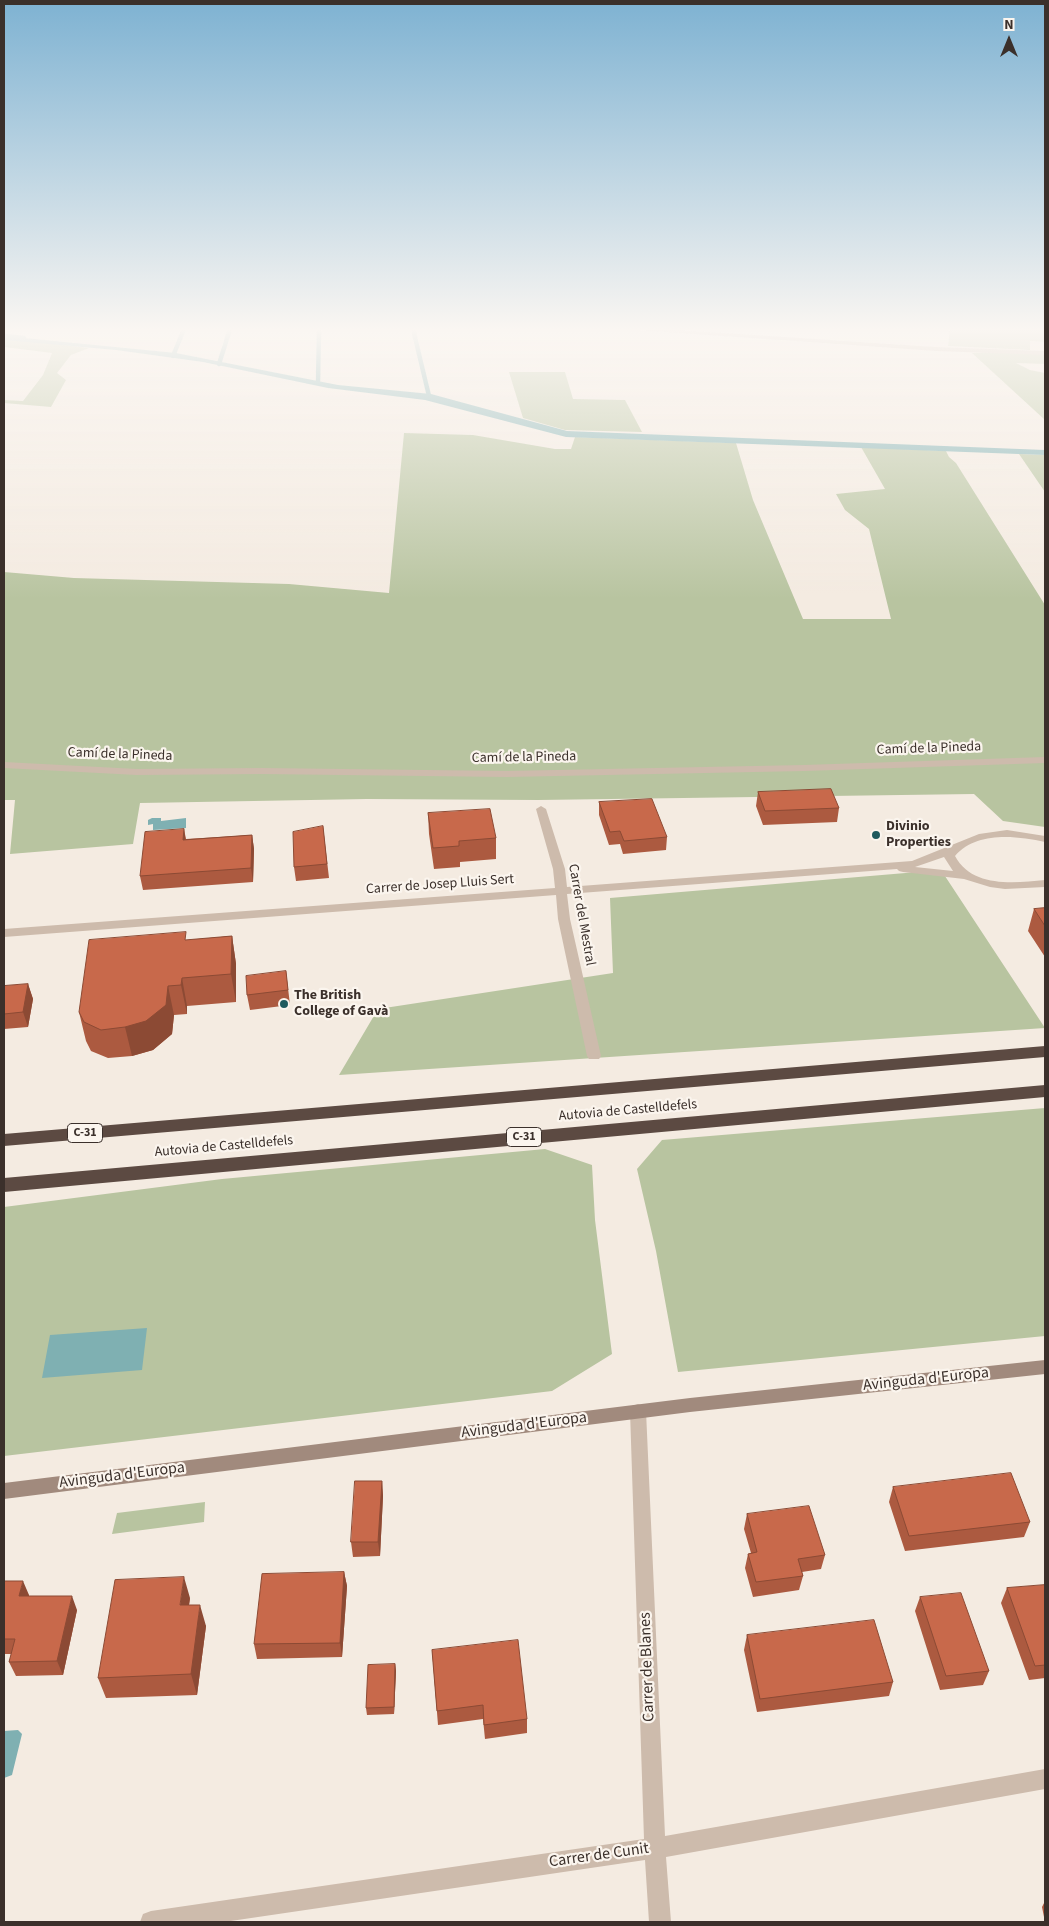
<!DOCTYPE html>
<meta charset="utf-8">
<style>
body{margin:0}
#map{position:relative;width:1049px;height:1926px;overflow:hidden;background:#f4ebe1;font-family:"Source Sans 3",sans-serif}
canvas{display:block}
.frame{position:absolute;inset:0;border:5px solid #3b302b;pointer-events:none}
.north{position:absolute;left:984px;top:15px;width:50px;height:50px;-webkit-text-stroke:4px #fbf5ee;paint-order:stroke;rotate:0deg;font-size:14px;font-weight:700;line-height:20px;text-align:center;color:#3b302b}
.north::after{content:'';display:block;margin:auto;width:18px;height:22px;background:#3b302b;clip-path:polygon(50% 0,100% 100%,50% 72%,0 100%)}
</style>
<div id="map">
<canvas width="1049" height="1926"></canvas>
<div class="frame"></div>
<div class="north">N</div>
</div>
<script>
const ctx = document.querySelector('canvas').getContext('2d');
ctx.lineJoin = 'round';
function paint(path, color) { ctx.fillStyle = color; ctx.fill(path, 'evenodd'); }
function trace(path, color, width, dash) { ctx.strokeStyle = color; ctx.lineWidth = width; ctx.lineCap = dash ? 'butt' : 'round'; ctx.setLineDash(dash || []); ctx.stroke(path); }
function write(font, color, halo, rows, align = 'center') {
  ctx.font = font + ' "Source Sans 3",sans-serif'; ctx.lineWidth = 4.5; ctx.setLineDash([]); ctx.textBaseline = 'middle'; ctx.strokeStyle = halo; ctx.fillStyle = color; for (const [text, x, y, turn = 0] of rows) {
    ctx.save(); ctx.translate(x, y); ctx.rotate((+turn || 0) * Math.PI / 180); ctx.textAlign = isNaN(turn) ? turn : align; if (halo) ctx.strokeText(text, 0, 0); ctx.fillText(text, 0, 0); ctx.restore();
  }
}
paint(new Path2D(`
 M 950,329 L 1045,329 L 1045,342 L 1030,341 L 1030,350 L 948,346 Z
 M 4,338 L 89,348 L 71,355 L 57,373 L 66,380 L 51,407 L 4,403 L 4,400 L 23,401 L 43,375 L 52,353 L 4,347 Z
 M 1014,351 L 1045,354 L 1045,364 L 1016,363 L 1030,370 L 1045,373 L 1045,420 L 972,353 Z
 M 509,372 L 565,372 L 573,399 L 625,400 L 642,432 L 565,430 L 523,418 Z
 M 404,433 L 473,435 L 555,449 L 571,449 L 575,437 L 736,443 L 753,500 L 803,619 L 891,619 L 869,529 L 845,510 L 836,494 L 885,489 L 861,447 L 946,451 L 949,457 L 956,463 L 1045,605 L 1045,827 L 1003,821 L 974,794 L 538,800 L 367,799 L 140,803 L 133,844 L 10,854 L 15,800 L 4,800 L 4,572 L 74,578 L 289,584 L 389,593 Z
 M 1019,454 L 1045,455 L 1045,492 Z
 M 941,870 L 1045,1028 L 339,1075 L 378,1009 L 613,973 L 610,898 Z
 M 1045,1108 L 1045,1336 L 678,1372 L 656,1251 L 637,1169 L 662,1140 Z
 M 545,1149 L 592,1165 L 595,1220 L 612,1354 L 552,1391 L 4,1456 L 4,1207 L 222,1179 Z
 M 205,1502 L 204,1522 L 112,1534 L 117,1513 Z`), '#b8c4a0');
paint(new Path2D(`
 M 4,336 L 176,353 L 338,385 L 431,394 L 567,431 L 1045,450 L 1045,455 L 566,437 L 425,400 L 328,388 L 203,362 L 116,350 L 4,340 Z
 M 152,818 L 161,818 L 161,821 L 186,818 L 186,828 L 153,830 L 153,824 L 148,825 L 148,820 Z
 M 147,1328 L 142,1370 L 42,1378 L 50,1335 Z
 M 18,1730 L 22,1734 L 12,1775 L 4,1778 L 4,1731 Z`), '#7fb0b2');
trace(new Path2D(`
 M 413,329 L 429,396
 M 4,336 L 24,338
 M 173,356 L 184,329
 M 219,364 L 230,329
 M 318,383 L 319,329`), '#7fb0b2', 4.5);
paint(new Path2D(`
 M 625,329 L 662,329 L 936,347 L 1045,351 L 1045,355 L 936,351 Z
 M 1045,757 L 1045,763 L 804,771 L 507,777 L 262,774 L 137,775 L 4,768 L 4,762 L 137,769 L 262,768 L 507,771 L 804,765 Z
 M 541,806 L 546,809 L 565,869 L 567,887 L 912,861 L 979,834 L 1007,830 L 1045,836 L 1045,842 C 1016,836 977,831 955,856 C 972,888 1014,883 1045,880 L 1045,887 L 1005,889 L 990,887 L 964,879 L 903,872 L 899,871 L 897,869 L 567,894 L 570,919 L 601,1056 L 599,1059 L 589,1059 L 587,1056 L 558,919 L 556,895 L 4,937 L 4,929 L 555,888 L 553,869 L 536,809 ZM 944,857 L 953,871 L 915,867 Z
 M 638,1404 L 644,1406 L 646,1411 L 665,1836 L 1045,1769 L 1045,1789 L 666,1857 L 671,1922 L 649,1922 L 645,1860 L 224,1922 L 140,1922 L 143,1914 L 151,1911 L 644,1839 L 630,1411 L 632,1406 Z`), '#cdbbac');
paint(new Path2D(`
 M 1045,1360 L 1045,1374 L 690,1412 L 4,1499 L 4,1483 L 690,1398 Z`), '#a18a7d');
paint(new Path2D(`
 M 1045,1046 L 1045,1057 L 4,1146 L 4,1134 Z
 M 1045,1085 L 1045,1097 L 4,1192 L 4,1178 Z`), '#5c4a42');
paint(new Path2D(`
 M 758,792 L 839,808 L 837,822 L 763,825 L 756,806 Z
 M 599,802 L 667,837 L 666,850 L 623,854 L 620,844 L 609,845 L 599,815 Z
 M 428,813 L 496,838 L 496,859 L 460,862 L 460,867 L 434,869 L 429,834 Z
 M 323,826 L 329,878 L 296,881 L 294,867 Z
 M 184,829 L 186,839 L 252,835 L 254,849 L 253,882 L 143,890 L 140,876 Z
 M 1045,908 L 1045,957 L 1028,931 L 1034,909 Z
 M 232,936 L 236,964 L 236,1002 L 187,1006 L 187,1014 L 174,1015 L 172,1034 L 153,1050 L 132,1056 L 108,1058 L 91,1051 L 86,1041 L 79,1012 L 187,940 Z
 M 286,971 L 290,1005 L 250,1010 L 247,995 Z
 M 28,984 L 33,999 L 28,1027 L 4,1029 L 4,986 Z
 M 382,1481 L 383,1496 L 380,1556 L 353,1557 L 351,1542 Z
 M 893,1487 L 1030,1522 L 1024,1537 L 905,1551 L 889,1502 Z
 M 747,1514 L 825,1555 L 821,1569 L 802,1572 L 803,1576 L 799,1590 L 753,1597 L 745,1568 L 748,1554 L 751,1553 L 744,1529 Z
 M 344,1572 L 347,1586 L 342,1657 L 257,1659 L 254,1644 Z
 M 4,1581 L 29,1595 L 29,1596 L 77,1610 L 63,1675 L 16,1676 L 9,1662 L 12,1654 L 4,1654 Z
 M 1045,1585 L 1045,1678 L 1029,1680 L 1001,1603 L 1007,1588 Z
 M 920,1597 L 989,1671 L 983,1685 L 940,1690 L 915,1611 Z
 M 190,1598 L 189,1605 L 206,1626 L 197,1695 L 106,1698 L 98,1678 Z
 M 747,1635 L 893,1682 L 889,1696 L 757,1712 L 744,1650 Z
 M 432,1650 L 527,1719 L 527,1733 L 485,1739 L 483,1719 L 438,1725 Z
 M 395,1664 L 396,1671 L 394,1714 L 367,1715 L 366,1708 Z
 M 1045,1901 L 1045,1922 L 1042,1907 Z`), '#ac5a40');
paint(new Path2D(`
 M 184,829 L 186,843 L 183,840 Z
 M 252,835 L 254,849 L 253,882 L 251,868 Z
 M 232,936 L 236,964 L 236,1002 L 231,974 Z
 M 182,978 L 187,1006 L 187,1014 L 181,985 Z
 M 28,984 L 33,999 L 28,1027 L 23,1012 Z
 M 168,986 L 174,1015 L 172,1034 L 153,1050 L 132,1056 L 125,1027 Z
 M 382,1481 L 383,1496 L 380,1556 L 378,1542 Z
 M 344,1572 L 347,1586 L 342,1657 L 340,1643 Z
 M 184,1577 L 190,1598 L 186,1626 L 180,1605 Z
 M 23,1581 L 29,1595 L 25,1611 L 19,1596 Z
 M 72,1596 L 77,1610 L 63,1675 L 57,1661 Z
 M 200,1605 L 206,1626 L 197,1695 L 191,1674 Z
 M 395,1664 L 396,1671 L 394,1714 L 394,1707 Z`), '#8c4a34');
const building = new Path2D(`
 M 831,789 L 839,808 L 765,811 L 758,792 Z
 M 652,799 L 667,837 L 624,841 L 620,831 L 610,832 L 599,802 Z
 M 490,809 L 496,838 L 459,841 L 459,846 L 433,848 L 428,813 Z
 M 323,826 L 327,864 L 294,867 L 293,832 Z
 M 184,829 L 183,840 L 252,835 L 251,868 L 140,876 L 145,832 Z
 M 1045,908 L 1045,926 L 1034,909 Z
 M 186,932 L 185,940 L 232,936 L 231,974 L 182,978 L 181,985 L 168,986 L 166,1005 L 146,1021 L 125,1027 L 101,1030 L 84,1022 L 79,1012 L 89,940 Z
 M 286,971 L 288,990 L 247,995 L 246,976 Z
 M 28,984 L 23,1012 L 4,1014 L 4,986 Z
 M 1011,1473 L 1030,1522 L 909,1536 L 893,1487 Z
 M 355,1481 L 382,1481 L 378,1542 L 351,1542 Z
 M 809,1506 L 825,1555 L 798,1559 L 803,1576 L 756,1582 L 748,1554 L 757,1552 L 747,1514 Z
 M 344,1572 L 340,1643 L 254,1644 L 262,1574 Z
 M 184,1577 L 180,1605 L 200,1605 L 191,1674 L 98,1678 L 115,1580 Z
 M 4,1581 L 23,1581 L 19,1596 L 72,1596 L 57,1661 L 9,1662 L 15,1639 L 4,1639 Z
 M 1045,1585 L 1045,1665 L 1035,1666 L 1007,1588 Z
 M 961,1593 L 989,1671 L 946,1676 L 920,1597 Z
 M 874,1620 L 893,1682 L 760,1699 L 747,1635 Z
 M 518,1640 L 527,1719 L 484,1725 L 483,1705 L 437,1711 L 432,1650 Z
 M 395,1664 L 394,1707 L 366,1708 L 368,1665 Z`);
paint(building, '#c8694b');
trace(building, '#8c4a34', 1);
const sky = ctx.createLinearGradient(0, 0, 0, 599);
sky.addColorStop(0, '#7eb2d2');
sky.addColorStop(0.55, '#faf6f2');
sky.addColorStop(1, '#faf6f200');
ctx.fillStyle = sky;
ctx.fillRect(0, 0, 1049, 599);
for (const [x, y, r, color] of [
 [876,835,5,"#1f5a5e"],
 [284,1004,5,"#1f5a5e"]
]) { const dot = new Path2D(); dot.arc(x, y, r, 0, 2 * Math.PI); ctx.fillStyle = color; ctx.fill(dot); trace(dot, '#fbf5ee', 2); }
for (const [x, y, w] of [
 [85,1133,35],
 [524,1137,35]
]) { const box = new Path2D(); box.roundRect(x - w / 2, y - 9.5, w, 19, 4); ctx.fillStyle = '#fbf5ee'; ctx.fill(box); trace(box, '#3b302b', 1); }
write('bold 12px', '#3b302b', null, [
 ["C-31",85,1133],
 ["C-31",524,1137]
]);
write('14px', '#3b302b', '#fbf5ee', [
 ["Camí de la Pineda",929,749,-2],
 ["Camí de la Pineda",120,755,2],
 ["Camí de la Pineda",524,758,-1],
 ["Carrer de Josep Lluis Sert",440,885,-4],
 ["Carrer del Mestral",581,915,80],
 ["Autovia de Castelldefels",628,1111,-5],
 ["Autovia de Castelldefels",224,1147,-5]
]);
write('bold 14px', '#3b302b', '#fbf5ee', [
 ["Divinio",886,827],
 ["Properties",886,843],
 ["The British",294,996],
 ["College of Gavà",294,1012]
], 'left');
write('16px', '#3b302b', '#fbf5ee', [
 ["Avinguda d'Europa",926,1380,-6],
 ["Avinguda d'Europa",524,1426,-7],
 ["Avinguda d'Europa",122,1476,-7],
 ["Carrer de Blanes",648,1667,-92],
 ["Carrer de Cunit",599,1856,-8]
]);
</script>
